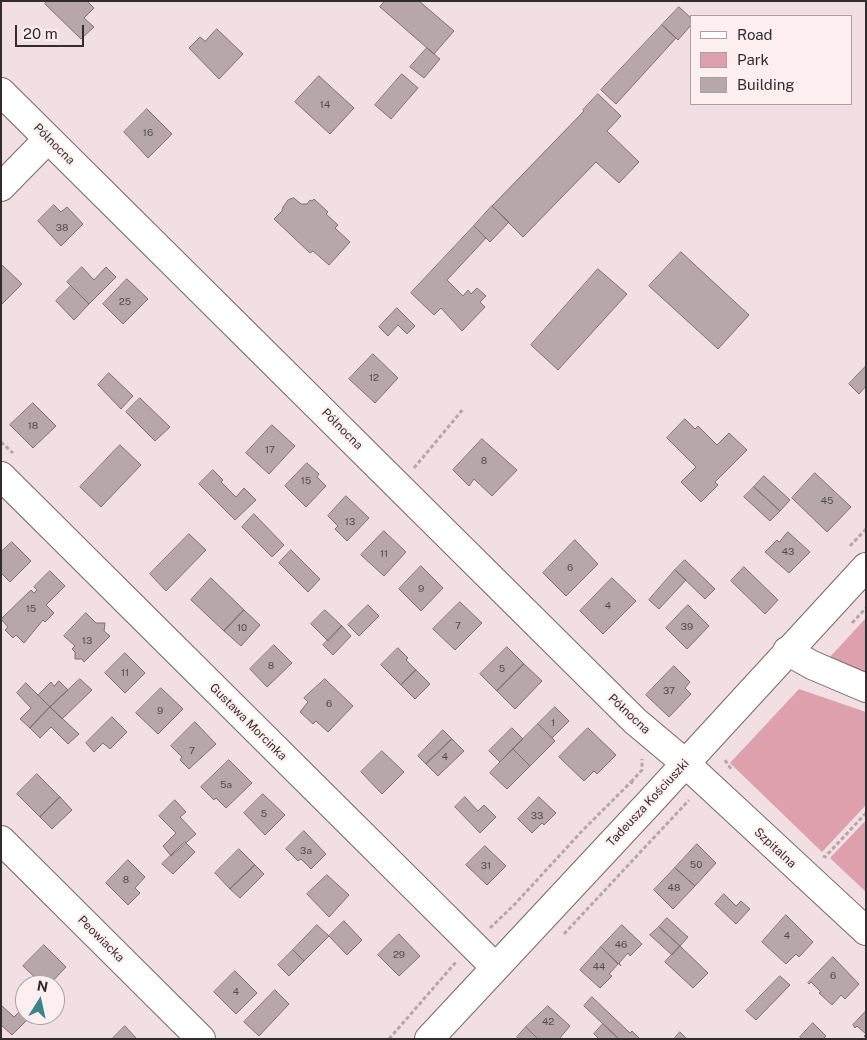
<!DOCTYPE html>
<meta charset="utf-8">
<style>
body{margin:0}
#map{position:relative;width:867px;height:1040px;overflow:hidden;background:#f2dfe3;font-family:"Public Sans",sans-serif}
canvas{display:block}
.frame{position:absolute;inset:0;border:2px solid #332c2e;pointer-events:none}
.legend{position:absolute;left:690px;top:15px;width:162px;height:90px;box-sizing:border-box;background:#fdeef0;border:1px solid #aca0a2;margin:0;padding:6px 9px;list-style:none;font-size:15px;color:#332c2e}
.legend li{display:flex;align-items:center;gap:10px;height:25px}
.legend b{width:25px;border:1px solid #aca0a2}
.north{position:absolute;left:15px;top:975px;width:50px;height:50px;box-sizing:border-box;background:#fdeef0;border:1px solid #aca0a2;border-radius:50%;rotate:10deg;font-size:14px;font-weight:700;line-height:20px;text-align:center;color:#332c2e}
.north::after{content:'';display:block;margin:auto;width:18px;height:22px;background:#3c838c;clip-path:polygon(50% 0,100% 100%,50% 72%,0 100%)}
.scale{position:absolute;left:15px;top:25px;width:69px;height:22px;box-sizing:border-box;border:2px solid #332c2e;border-top:0;padding-left:6px;font-size:15px;line-height:18px;white-space:nowrap;color:#332c2e;-webkit-text-stroke:4px #fdeef0;paint-order:stroke}
</style>
<div id="map">
<canvas width="867" height="1040"></canvas>
<div class="frame"></div>
<ul class="legend">
<li><b style="height:6px;background:#fff"></b>Road</li>
<li><b style="height:14px;background:#dea0ac"></b>Park</li>
<li><b style="height:14px;background:#b8a7aa"></b>Building</li>
</ul>
<div class="north">N</div>
<div class="scale">20 m</div>
</div>
<script>
const ctx = document.querySelector('canvas').getContext('2d');
ctx.lineJoin = 'round';
function paint(path, color) { ctx.fillStyle = color; ctx.fill(path, 'evenodd'); }
function trace(path, color, width, dash) { ctx.strokeStyle = color; ctx.lineWidth = width; ctx.lineCap = dash ? 'butt' : 'round'; ctx.setLineDash(dash || []); ctx.stroke(path); }
function write(font, color, halo, rows, align = 'center') {
  ctx.font = font + ' "Public Sans",sans-serif'; ctx.lineWidth = 4; ctx.setLineDash([]); ctx.textBaseline = 'middle'; ctx.strokeStyle = halo; ctx.fillStyle = color; for (const [text, x, y, turn = 0] of rows) {
    ctx.save(); ctx.translate(x, y); ctx.rotate((+turn || 0) * Math.PI / 180); ctx.textAlign = isNaN(turn) ? turn : align; if (halo) ctx.strokeText(text, 0, 0); ctx.fillText(text, 0, 0); ctx.restore();
  }
}
paint(new Path2D(`
 M 866,618 L 866,675 L 829,658 Z
 M 799,689 L 866,712 L 866,805 L 822,852 L 730,763 Z
 M 866,820 L 866,892 L 830,858 Z`), '#dea0ac');
const building = new Path2D(`
 M 47,1 L 87,1 L 94,8 L 84,18 L 94,27 L 81,39 L 45,4 Z
 M 385,1 L 419,1 L 454,31 L 434,54 L 380,7 Z
 M 679,7 L 691,18 L 691,25 L 678,40 L 662,25 Z
 M 662,25 L 676,38 L 616,104 L 601,90 Z
 M 217,29 L 243,54 L 219,79 L 189,48 L 200,37 L 205,41 Z
 M 427,48 L 440,59 L 424,78 L 410,67 Z
 M 402,74 L 418,88 L 391,119 L 375,105 Z
 M 319,76 L 354,108 L 330,134 L 295,102 Z
 M 598,94 L 621,116 L 607,131 L 639,162 L 619,183 L 596,162 L 523,237 L 492,206 L 584,111 L 583,110 Z
 M 147,109 L 172,134 L 148,158 L 124,132 Z
 M 294,198 L 301,204 L 307,204 L 310,200 L 312,201 L 314,199 L 328,212 L 326,214 L 338,225 L 335,228 L 350,242 L 329,265 L 313,251 L 310,253 L 274,219 L 282,211 L 283,207 L 288,200 Z
 M 54,205 L 61,212 L 67,207 L 83,224 L 61,246 L 38,221 Z
 M 492,206 L 509,222 L 490,242 L 474,226 Z
 M 474,226 L 486,238 L 447,280 L 463,296 L 468,290 L 471,294 L 477,288 L 486,296 L 480,302 L 485,307 L 462,331 L 441,308 L 434,315 L 411,293 Z
 M 681,252 L 749,315 L 718,349 L 649,286 Z
 M 1,264 L 22,284 L 1,305 Z
 M 82,267 L 94,280 L 106,267 L 116,277 L 89,304 L 67,282 Z
 M 598,269 L 627,294 L 558,370 L 531,345 Z
 M 127,279 L 148,299 L 123,324 L 103,304 Z
 M 71,286 L 89,304 L 74,320 L 56,301 Z
 M 397,308 L 415,326 L 407,334 L 398,325 L 388,336 L 379,327 Z
 M 373,354 L 398,378 L 375,403 L 349,379 Z
 M 866,366 L 866,386 L 859,394 L 849,384 Z
 M 109,373 L 133,396 L 121,409 L 98,385 Z
 M 140,398 L 170,427 L 155,441 L 126,412 Z
 M 33,403 L 56,426 L 33,448 L 10,425 Z
 M 685,419 L 695,429 L 698,426 L 717,445 L 729,433 L 747,450 L 715,482 L 718,485 L 701,502 L 681,482 L 696,467 L 667,438 Z
 M 272,425 L 295,446 L 269,474 L 246,453 Z
 M 482,439 L 517,470 L 492,496 L 474,479 L 469,486 L 453,470 Z
 M 120,445 L 141,465 L 101,507 L 80,487 Z
 M 307,463 L 319,474 L 317,477 L 326,486 L 306,507 L 285,486 Z
 M 213,470 L 223,480 L 221,482 L 236,497 L 244,488 L 256,500 L 235,520 L 199,484 Z
 M 815,473 L 851,507 L 827,532 L 792,498 Z
 M 764,476 L 790,500 L 780,511 L 754,487 Z
 M 754,487 L 780,511 L 770,521 L 744,497 Z
 M 346,496 L 369,518 L 347,541 L 335,529 L 338,526 L 328,516 Z
 M 254,514 L 284,545 L 272,557 L 242,527 Z
 M 384,531 L 406,552 L 384,576 L 361,555 Z
 M 788,532 L 810,552 L 789,573 L 765,552 L 777,540 L 779,542 Z
 M 189,534 L 206,550 L 166,591 L 150,574 Z
 M 575,540 L 598,564 L 566,596 L 543,573 Z
 M 12,542 L 31,561 L 10,582 L 1,573 L 1,552 Z
 M 291,550 L 320,579 L 308,592 L 279,563 Z
 M 685,560 L 715,589 L 705,599 L 675,570 Z
 M 421,566 L 443,588 L 421,611 L 399,589 Z
 M 744,567 L 778,600 L 765,614 L 731,581 Z
 M 675,570 L 686,580 L 659,609 L 649,600 Z
 M 50,571 L 65,586 L 46,605 L 54,613 L 45,622 L 43,620 L 24,643 L 16,635 L 13,638 L 5,630 L 8,627 L 1,619 L 31,590 L 34,593 L 37,590 L 34,587 Z
 M 211,578 L 244,610 L 224,631 L 191,600 Z
 M 612,578 L 636,601 L 603,634 L 580,611 Z
 M 460,602 L 482,623 L 455,650 L 433,629 Z
 M 368,605 L 379,616 L 359,636 L 348,625 Z
 M 688,605 L 709,626 L 687,649 L 666,628 Z
 M 244,610 L 260,625 L 241,646 L 224,631 Z
 M 325,610 L 342,626 L 328,641 L 311,624 Z
 M 86,613 L 96,623 L 105,623 L 104,631 L 110,636 L 84,662 L 82,659 L 75,659 L 75,652 L 72,649 L 75,646 L 64,636 Z
 M 342,626 L 351,636 L 333,655 L 323,645 Z
 M 274,645 L 292,663 L 267,687 L 250,669 Z
 M 507,647 L 524,664 L 497,691 L 480,674 Z
 M 398,648 L 408,658 L 406,660 L 416,670 L 401,685 L 381,665 Z
 M 125,653 L 145,673 L 125,693 L 105,673 Z
 M 524,664 L 542,681 L 515,709 L 497,691 Z
 M 674,666 L 690,682 L 685,688 L 691,694 L 669,717 L 646,695 Z
 M 416,670 L 430,684 L 415,699 L 401,685 Z
 M 80,679 L 92,690 L 62,719 L 50,707 Z
 M 325,679 L 353,706 L 328,732 L 316,721 L 313,724 L 300,712 L 308,702 L 304,698 Z
 M 59,681 L 68,690 L 50,707 L 38,695 L 51,682 L 54,686 Z
 M 26,683 L 50,707 L 30,728 L 20,719 L 31,708 L 17,693 Z
 M 161,688 L 183,709 L 158,734 L 136,713 Z
 M 50,707 L 79,734 L 68,744 L 51,727 L 40,738 L 30,728 Z
 M 555,707 L 569,721 L 552,738 L 538,724 Z
 M 112,717 L 127,732 L 110,749 L 103,743 L 94,752 L 86,743 Z
 M 195,722 L 216,744 L 189,769 L 180,760 L 182,757 L 171,746 Z
 M 538,724 L 555,741 L 530,766 L 513,749 Z
 M 512,728 L 523,739 L 500,762 L 489,751 Z
 M 588,728 L 616,755 L 597,774 L 594,771 L 584,781 L 559,757 Z
 M 443,730 L 452,739 L 426,764 L 418,756 Z
 M 452,739 L 464,751 L 438,776 L 426,764 Z
 M 513,749 L 530,766 L 507,789 L 490,773 Z
 M 382,751 L 404,772 L 382,794 L 361,772 Z
 M 229,760 L 252,783 L 226,808 L 216,798 L 214,800 L 201,787 Z
 M 37,774 L 60,797 L 40,817 L 17,794 Z
 M 263,794 L 285,815 L 265,835 L 244,813 Z
 M 60,797 L 72,810 L 52,829 L 40,817 Z
 M 465,797 L 478,811 L 484,805 L 496,817 L 480,833 L 455,807 Z
 M 539,797 L 556,813 L 544,825 L 542,823 L 532,833 L 518,819 Z
 M 175,800 L 186,812 L 180,817 L 196,834 L 171,856 L 163,846 L 176,833 L 159,816 Z
 M 304,831 L 326,854 L 311,869 L 301,859 L 298,861 L 286,849 Z
 M 185,842 L 195,852 L 173,874 L 162,864 Z
 M 697,844 L 716,863 L 695,886 L 675,868 Z
 M 485,846 L 506,866 L 487,885 L 466,865 Z
 M 239,849 L 255,865 L 230,889 L 215,873 Z
 M 128,860 L 145,877 L 135,888 L 140,893 L 128,905 L 106,883 Z
 M 255,865 L 264,874 L 240,898 L 230,889 Z
 M 675,868 L 695,886 L 673,909 L 654,890 Z
 M 327,875 L 349,895 L 329,917 L 307,894 Z
 M 724,894 L 736,906 L 741,901 L 750,909 L 736,924 L 715,904 Z
 M 786,915 L 813,942 L 799,957 L 796,954 L 786,964 L 762,942 Z
 M 667,918 L 688,937 L 680,946 L 659,927 Z
 M 344,921 L 362,940 L 347,955 L 329,936 Z
 M 317,925 L 329,936 L 304,961 L 293,950 Z
 M 622,925 L 642,944 L 630,956 L 628,953 L 619,963 L 621,966 L 601,947 Z
 M 659,927 L 680,946 L 672,955 L 650,935 Z
 M 399,934 L 420,956 L 399,976 L 378,955 Z
 M 44,945 L 66,967 L 49,985 L 43,985 L 23,966 Z
 M 680,946 L 708,973 L 693,988 L 665,962 Z
 M 601,947 L 618,964 L 609,974 L 612,976 L 600,988 L 580,970 Z
 M 293,950 L 304,961 L 289,976 L 278,965 Z
 M 833,957 L 859,984 L 845,999 L 841,995 L 832,1005 L 819,993 L 821,992 L 811,982 L 809,984 L 808,983 Z
 M 235,971 L 257,993 L 236,1014 L 214,992 Z
 M 780,976 L 790,985 L 756,1020 L 746,1011 Z
 M 275,990 L 289,1004 L 259,1036 L 244,1022 Z
 M 592,997 L 630,1033 L 632,1031 L 640,1039 L 619,1039 L 584,1006 Z
 M 1,1005 L 14,1017 L 20,1011 L 28,1019 L 12,1035 L 1,1025 Z
 M 548,1006 L 570,1026 L 559,1039 L 538,1039 L 526,1027 Z
 M 866,1011 L 866,1038 L 864,1036 L 866,1034 L 857,1026 L 855,1028 L 853,1025 Z
 M 813,1023 L 826,1036 L 823,1039 L 803,1039 L 800,1037 Z
 M 603,1024 L 619,1039 L 599,1039 L 594,1034 Z
 M 125,1026 L 137,1039 L 112,1039 Z
 M 526,1027 L 538,1039 L 518,1039 L 517,1037 Z
 M 680,1032 L 687,1039 L 674,1039 Z`);
paint(building, '#b8a7aa');
trace(building, '#806f72', 1);
const minor = new Path2D(`
 M 1,92 L 635,721 L 685,763 L 866,931
 M 1,187 L 48,139
 M 1,476 L 495,967
 M 787,651 L 812,665 L 866,688
 M 1,840 L 201,1039
 M 429,1039 L 651,801 L 866,567`);
trace(minor, '#776769', 30);
trace(new Path2D(`
 M 1,442 L 13,453
 M 414,468 L 464,408
 M 850,546 L 866,529
 M 852,623 L 866,608
 M 725,760 L 731,769
 M 631,782 L 642,770 L 642,759
 M 823,856 L 825,857 L 866,813
 M 490,928 L 515,904 L 582,831 L 631,782 L 634,784
 M 564,934 L 689,800
 M 389,1039 L 456,962`), '#b5a6aa', 3, [4, 2.5]);
trace(minor, '#fff', 28);
write('10px', '#544b4d', null, [
 ["14",325,105],
 ["16",148,133],
 ["38",62,228],
 ["25",125,302],
 ["12",374,378],
 ["18",33,426],
 ["17",270,450],
 ["8",484,461],
 ["15",306,481],
 ["45",827,501],
 ["13",350,522],
 ["43",788,552],
 ["11",384,554],
 ["6",570,568],
 ["9",421,589],
 ["4",608,606],
 ["15",31,609],
 ["7",458,626],
 ["39",687,627],
 ["10",242,628],
 ["13",87,641],
 ["8",271,666],
 ["5",502,669],
 ["11",125,673],
 ["37",669,691],
 ["6",329,704],
 ["9",160,711],
 ["1",553,723],
 ["7",192,751],
 ["4",445,757],
 ["5a",226,785],
 ["5",264,814],
 ["33",537,816],
 ["3a",306,851],
 ["50",696,865],
 ["31",486,866],
 ["8",126,880],
 ["48",674,888],
 ["4",787,936],
 ["46",621,945],
 ["29",399,955],
 ["44",599,967],
 ["6",833,976],
 ["4",236,992],
 ["42",548,1022]
]);
write('12px', '#332c2e', '#fdeef0', [
 ["Północna",54,144,45],
 ["Północna",342,429,45],
 ["Północna",629,714,43],
 ["Gustawa Morcinka",248,722,45],
 ["Tadeusza Kościuszki",648,803,-47],
 ["Szpitalna",775,848,43],
 ["Peowiacka",101,939,45]
]);
</script>
